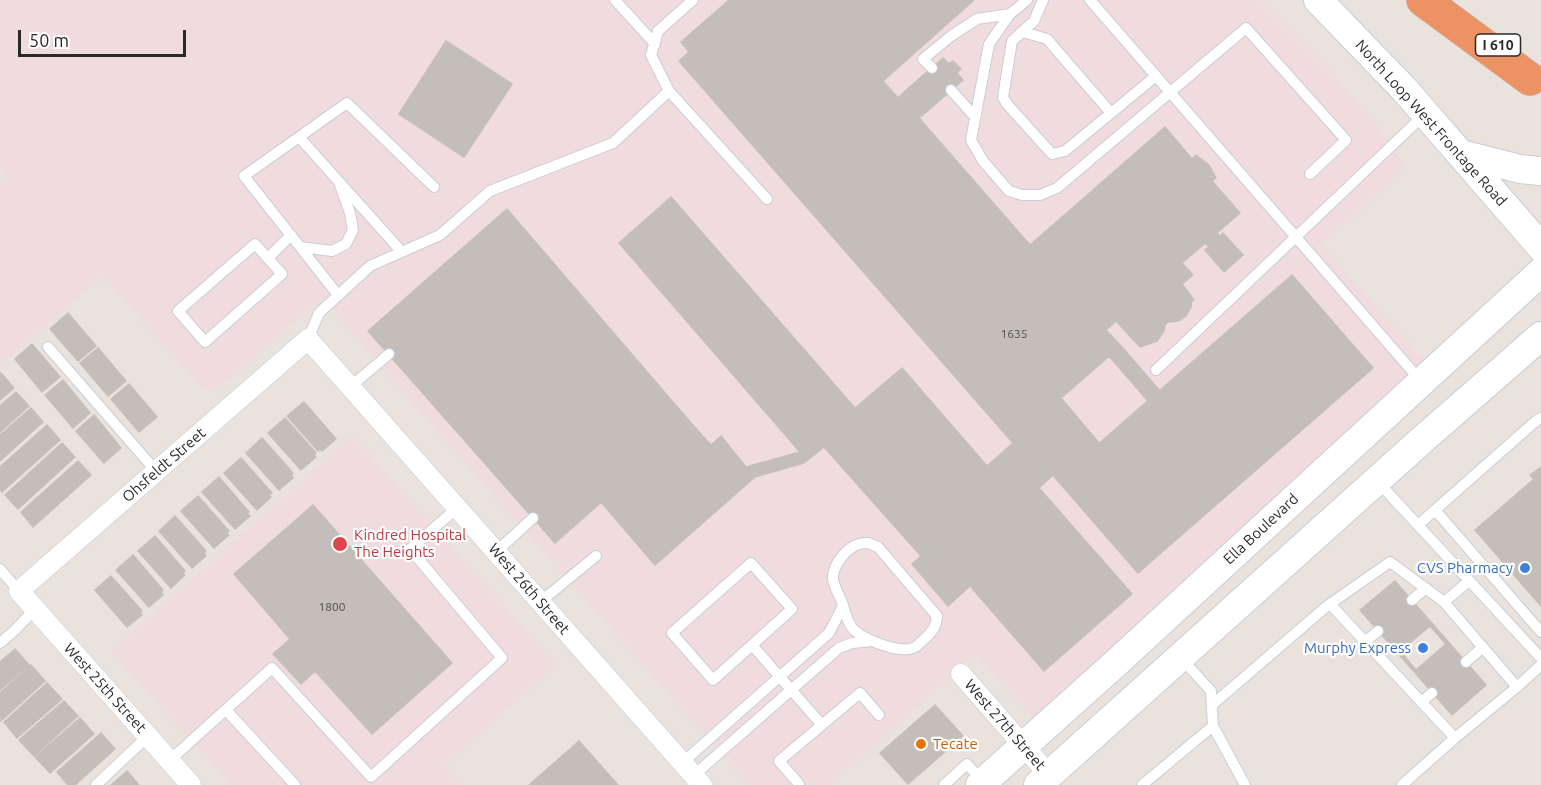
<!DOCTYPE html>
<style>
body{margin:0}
#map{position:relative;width:1541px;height:785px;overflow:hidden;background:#eae3dd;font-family:Ubuntu,sans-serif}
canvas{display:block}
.scale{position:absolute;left:18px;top:30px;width:168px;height:27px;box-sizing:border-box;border:3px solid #2a2a2a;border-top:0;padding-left:8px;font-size:18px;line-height:21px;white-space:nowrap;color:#2a2a2a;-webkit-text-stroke:4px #fff;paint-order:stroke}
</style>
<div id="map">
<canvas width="1541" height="785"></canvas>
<div class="scale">50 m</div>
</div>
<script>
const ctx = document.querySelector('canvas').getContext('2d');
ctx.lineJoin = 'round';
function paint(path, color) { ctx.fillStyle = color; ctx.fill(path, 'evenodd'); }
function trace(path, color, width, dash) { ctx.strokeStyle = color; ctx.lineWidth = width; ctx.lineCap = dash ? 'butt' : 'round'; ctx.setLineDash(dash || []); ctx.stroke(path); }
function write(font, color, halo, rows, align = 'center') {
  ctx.font = font + ' Ubuntu,sans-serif'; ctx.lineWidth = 4.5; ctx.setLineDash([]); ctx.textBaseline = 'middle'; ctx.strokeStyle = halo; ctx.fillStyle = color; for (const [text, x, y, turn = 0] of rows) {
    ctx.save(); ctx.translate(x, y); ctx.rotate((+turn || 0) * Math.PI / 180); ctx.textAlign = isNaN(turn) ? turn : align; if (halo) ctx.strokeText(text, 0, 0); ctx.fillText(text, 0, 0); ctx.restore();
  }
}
paint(new Path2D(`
 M 0,0 L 1259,0 L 1327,68 L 1375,123 L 1406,167 L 1322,246 L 1426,362 L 1036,721 L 975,654 L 831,785 L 749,785 L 457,454 L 322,298 L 216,391 L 203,389 L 103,276 L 0,366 L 0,187 L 9,178 L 0,168 Z
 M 352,436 L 556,665 L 443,767 L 459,785 L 232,785 L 111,652 Z`), '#f0dbdf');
const building = new Path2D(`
 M 729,0 L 974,0 L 883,81 L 898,98 L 904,92 L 924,114 L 919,118 L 1030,245 L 1165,127 L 1192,159 L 1196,155 L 1209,165 L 1216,178 L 1212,181 L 1240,213 L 1182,263 L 1193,275 L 1182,284 L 1194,300 L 1191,302 L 1191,307 L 1186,316 L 1178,321 L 1168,322 L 1165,325 L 1164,331 L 1157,341 L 1140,347 L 1116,321 L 1106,330 L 1121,346 L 1061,398 L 1099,443 L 1057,480 L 1053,475 L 1039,488 L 1132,594 L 1044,671 L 970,586 L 948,606 L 912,564 L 921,556 L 824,447 L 804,463 L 755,477 L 655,565 L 601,502 L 691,423 L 711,445 L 721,436 L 746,467 L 800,452 L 619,243 L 671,197 L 855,408 L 902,368 L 987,466 L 1013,443 L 679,61 L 689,52 L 681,42 Z
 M 446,41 L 512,84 L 464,157 L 399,114 Z
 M 943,58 L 949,64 L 953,61 L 961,69 L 957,73 L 963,80 L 924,114 L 904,92 Z
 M 507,209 L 691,423 L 555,543 L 368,331 Z
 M 1217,233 L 1220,236 L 1223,233 L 1243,255 L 1224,272 L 1205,250 L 1209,247 L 1205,243 Z
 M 1292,275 L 1373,368 L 1138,573 L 1057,480 Z
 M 68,313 L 96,346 L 78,361 L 50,329 Z
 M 32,344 L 60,377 L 42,392 L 15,359 Z
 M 1121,346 L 1160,391 L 1148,401 L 1109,356 Z
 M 98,348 L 126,381 L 108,396 L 80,363 Z
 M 1,373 L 14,388 L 0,400 L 0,374 Z
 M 63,380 L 90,413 L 73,428 L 45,395 Z
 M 129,384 L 157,417 L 139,432 L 111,399 Z
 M 16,392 L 29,406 L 0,432 L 0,406 Z
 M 304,402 L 336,439 L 322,451 L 320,449 L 318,451 L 287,416 Z
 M 31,408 L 43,422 L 0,461 L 0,435 Z
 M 94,415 L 121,448 L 104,463 L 76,431 Z
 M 285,418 L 316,453 L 314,455 L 316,457 L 301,470 L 268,433 Z
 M 47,425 L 60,440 L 2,492 L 0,490 L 0,467 Z
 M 262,438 L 293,473 L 291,475 L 293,478 L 279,490 L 246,453 Z
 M 62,443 L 75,457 L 18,509 L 5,495 Z
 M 241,458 L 272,493 L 269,495 L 271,497 L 257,510 L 224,473 Z
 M 78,461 L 91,475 L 33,527 L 21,512 Z
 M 1541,467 L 1541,606 L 1475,530 L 1534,479 L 1530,475 Z
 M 219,477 L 249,512 L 247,514 L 250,516 L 235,529 L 202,492 Z
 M 198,496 L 229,531 L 227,533 L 229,535 L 214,548 L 181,511 Z
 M 313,505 L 452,663 L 372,734 L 315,671 L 301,684 L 273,654 L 290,639 L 234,574 Z
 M 175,516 L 206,551 L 204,553 L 206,556 L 192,568 L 159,531 Z
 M 155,536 L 185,571 L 183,573 L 185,575 L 171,588 L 138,551 Z
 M 133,555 L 163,590 L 161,592 L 163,595 L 149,607 L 116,570 Z
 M 111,576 L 142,611 L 140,613 L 142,615 L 127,627 L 95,590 Z
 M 1395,581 L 1486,685 L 1452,715 L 1360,610 ZM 1430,626 L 1446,644 L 1416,670 L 1400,651 Z
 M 15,649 L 29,665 L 0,690 L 0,662 Z
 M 31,665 L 45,681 L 1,721 L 0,693 Z
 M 47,683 L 62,699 L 17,738 L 4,722 Z
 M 64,701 L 78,716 L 34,756 L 19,740 Z
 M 935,705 L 963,736 L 908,784 L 880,753 Z
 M 80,718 L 94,734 L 50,773 L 35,757 Z
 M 101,733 L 115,749 L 75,785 L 68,785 L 57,772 Z
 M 579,741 L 618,785 L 529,785 Z
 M 127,771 L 139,785 L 111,785 Z`);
paint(building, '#c3beb9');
trace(building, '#c6bfb7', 1.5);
const service = new Path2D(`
 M 615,0 L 655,44
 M 693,0 L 658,31 L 651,55 L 669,91 L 767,199
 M 1027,0 L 1010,14 L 989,44 L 971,140 L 983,161 L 1009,191 L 1022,195 L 1040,195 L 1057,188 L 1246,28 L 1346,140 L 1310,174
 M 1043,0 L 1034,21 L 1012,41 L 1003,97 L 1007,104 L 1052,154 L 1065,151 L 1156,76
 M 1090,0 L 1420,380
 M 1023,32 L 1047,39 L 1111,113
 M 932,68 L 923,59 L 951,36 L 977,19 L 1010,14
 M 951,90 L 975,117
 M 299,137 L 402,252
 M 255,244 L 282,274 L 205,342 L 178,311 Z
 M 300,247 L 332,251 L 346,244 L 353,230 L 350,213 L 340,185
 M 268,258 L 291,235
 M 338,295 L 244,176 L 347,103 L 434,187
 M 308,339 L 319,313 L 370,266 L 440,235 L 490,191 L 613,143 L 669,91
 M 48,347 L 156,471
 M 1156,370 L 1425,114
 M 350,387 L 389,354
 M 1378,482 L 1541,658
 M 1435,510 L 1541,632
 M 1418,525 L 1537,420 L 1541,418
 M 868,543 L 878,547 L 937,616 C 936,629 930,634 921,642 C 917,646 915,648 909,649 C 894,651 865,640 854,630 C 847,623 846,614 843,605 C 840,597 834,587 833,579 C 832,566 846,548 859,544 C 862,543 865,543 868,543 Z
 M 496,552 L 533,518
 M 751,563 L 792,609 L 713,680 L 672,633 Z
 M 0,569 L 19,591
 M 1412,600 L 1426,588
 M 540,602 L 596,556
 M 1444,602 L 1517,687 L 1541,665
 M 1330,604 L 1455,738 L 1517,687
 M 1365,642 L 1378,631
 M 0,643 L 15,630 L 35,609
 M 752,645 L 822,725
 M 1181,658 L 1211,691 L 1213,726 L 1245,785
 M 1466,662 L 1483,647
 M 1421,702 L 1432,693
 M 1212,705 L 1327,606 L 1390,562 L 1444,602 L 1469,581
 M 226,710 L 295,785
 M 170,760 L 272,668 L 371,777 L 502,658 L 410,549 L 457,508
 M 682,763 L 829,633 L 843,606
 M 693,776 L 839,648 L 852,643 L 872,641
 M 799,784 L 779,761 L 860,693 L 879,715
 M 96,785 L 148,736
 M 944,785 L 967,764 L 982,781
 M 1142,785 L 1213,726
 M 1402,785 L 1455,738`);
const minor = new Path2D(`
 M 961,674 L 1049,775
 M 191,785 L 19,591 L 308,339 L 702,785`);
const secondary = new Path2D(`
 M 1318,0 L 1404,89 L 1541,247
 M 1461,154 L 1520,169 L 1541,171
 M 980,785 L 1116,663 L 1541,272
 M 1038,785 L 1423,439 L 1541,336`);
const motorway = new Path2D(`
 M 1423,0 L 1530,79`);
trace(service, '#c9cdd6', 12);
trace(minor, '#c9cdd6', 21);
trace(secondary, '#c9cdd6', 30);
trace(motorway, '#c3c3c3', 34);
trace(service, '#fff', 10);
trace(minor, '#fff', 20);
trace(secondary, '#fff', 28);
trace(motorway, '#ed9265', 33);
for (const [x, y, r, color] of [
 [340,544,8,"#e0444e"],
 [1525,568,6,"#3f7fe0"],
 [1423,648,6,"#3f7fe0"],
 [921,744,6,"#e8710a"]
]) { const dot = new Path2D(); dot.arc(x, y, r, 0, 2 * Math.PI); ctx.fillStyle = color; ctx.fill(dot); trace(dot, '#fff', 2); }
write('12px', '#504f4e', null, [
 ["1635",1014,334],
 ["1800",332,607]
]);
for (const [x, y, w] of [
 [1498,45,45]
]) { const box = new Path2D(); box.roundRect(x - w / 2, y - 11, w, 22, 4.5); ctx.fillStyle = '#fff'; ctx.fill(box); trace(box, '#2a2a2a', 1.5); }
write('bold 14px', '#2a2a2a', null, [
 ["I 610",1498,45]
]);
write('15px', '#2a2a2a', '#fff', [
 ["North Loop West Frontage Road",1431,123,48],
 ["Ohsfeldt Street",164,465,-41],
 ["Ella Boulevard",1261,529,-43],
 ["West 26th Street",529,589,49],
 ["West 25th Street",105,688,48],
 ["West 27th Street",1005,725,49]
]);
write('15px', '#be3a42', '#fff', [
 ["Kindred Hospital",354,535],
 ["The Heights",354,552]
], 'left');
write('15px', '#366cbe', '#fff', [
 ["CVS Pharmacy",1513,568],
 ["Murphy Express",1411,648]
], 'right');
write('15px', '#c56008', '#fff', [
 ["Tecate",933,744]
], 'left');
</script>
